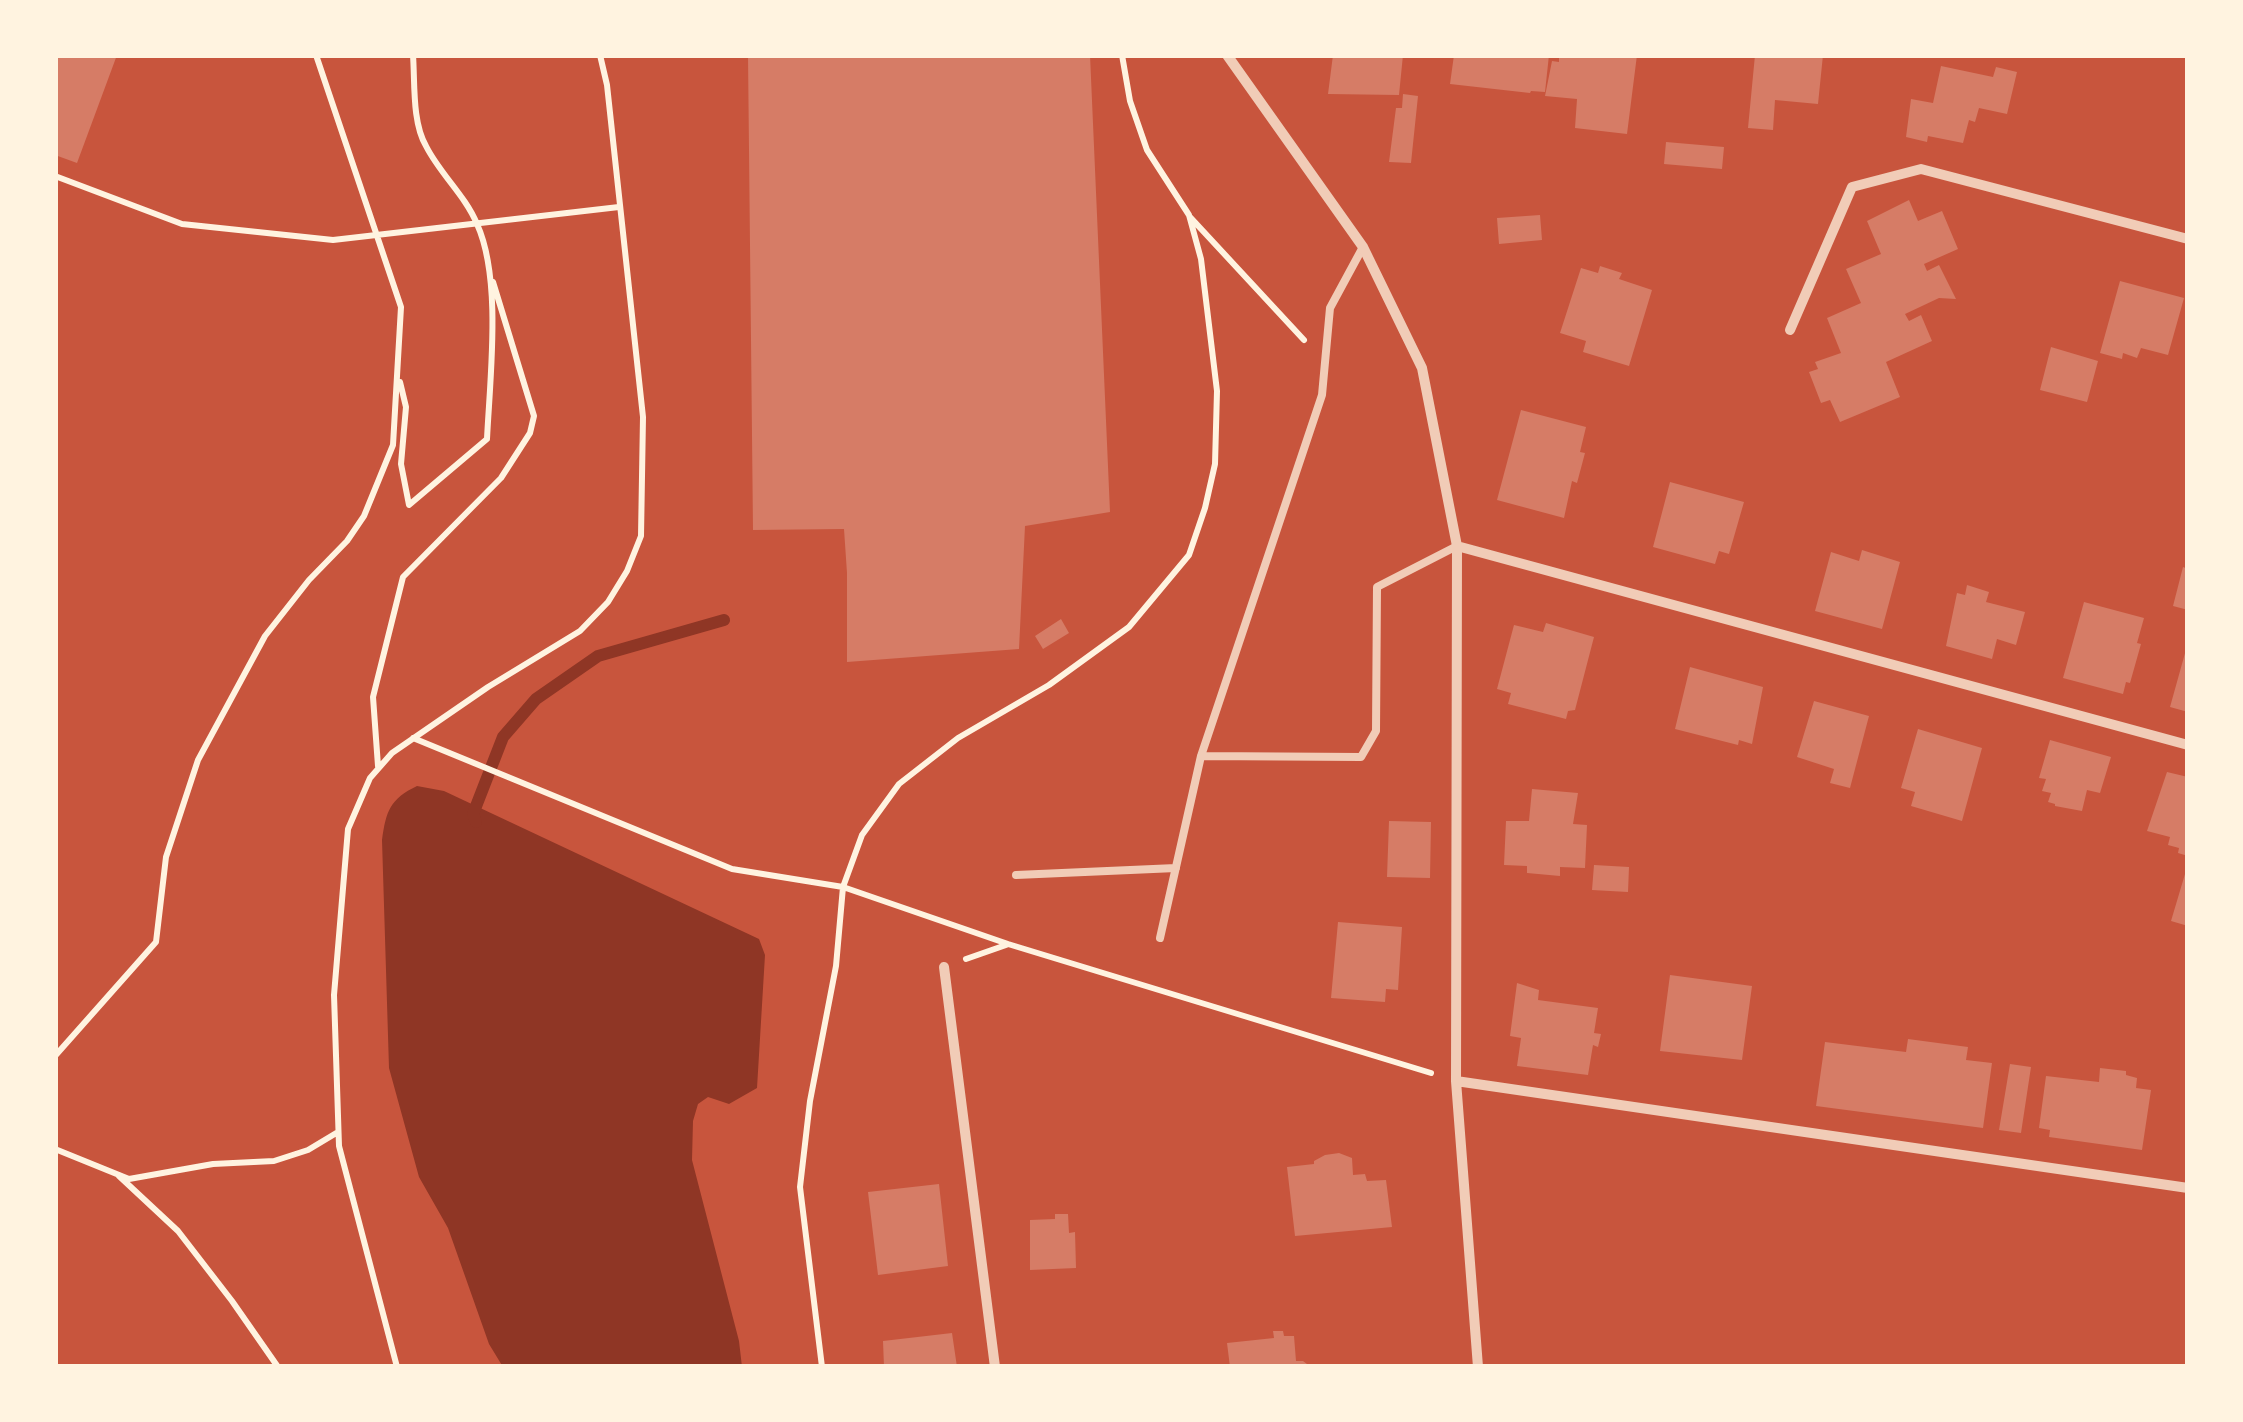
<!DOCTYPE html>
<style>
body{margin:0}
#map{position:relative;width:2243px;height:1422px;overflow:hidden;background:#c8553d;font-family:"Space Grotesk",sans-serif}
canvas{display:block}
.frame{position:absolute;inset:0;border:58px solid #fff3e0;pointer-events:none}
</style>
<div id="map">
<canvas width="2243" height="1422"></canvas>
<div class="frame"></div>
</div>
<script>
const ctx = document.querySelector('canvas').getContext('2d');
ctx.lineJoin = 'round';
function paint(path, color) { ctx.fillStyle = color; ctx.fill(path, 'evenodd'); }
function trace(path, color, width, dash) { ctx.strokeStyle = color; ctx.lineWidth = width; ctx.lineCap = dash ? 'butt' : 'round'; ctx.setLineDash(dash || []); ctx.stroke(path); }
paint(new Path2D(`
 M 417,786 L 444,791 L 759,939 L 765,955 L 757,1088 L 729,1104 L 708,1097 L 698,1104 L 693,1121 L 692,1160 L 739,1341 L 742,1367 L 503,1367 L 489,1344 L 448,1228 L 419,1177 L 389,1068 L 382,840 C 386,811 390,799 417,786 Z`), '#8f3625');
trace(new Path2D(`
 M 476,822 L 473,814 L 503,737 L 536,699 L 598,656 L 724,620`), '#8f3625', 12);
paint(new Path2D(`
 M 55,55 L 117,55 L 77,163 L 55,155 Z
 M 748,55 L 1090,55 L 1110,512 L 1025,526 L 1019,649 L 847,662 L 847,573 L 844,529 L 753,530 Z
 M 1333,55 L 1403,55 L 1399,95 L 1328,94 Z
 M 1454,55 L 1549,55 L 1545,92 L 1531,91 L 1530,93 L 1450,84 Z
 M 1559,55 L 1637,55 L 1627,134 L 1575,128 L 1577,99 L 1545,96 L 1552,61 L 1559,62 Z
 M 1755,55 L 1823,55 L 1818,104 L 1775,100 L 1773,130 L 1748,128 Z
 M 1941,66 L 1993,77 L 1996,67 L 2017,72 L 2007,114 L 1979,108 L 1975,122 L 1969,120 L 1963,143 L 1928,136 L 1927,142 L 1906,137 L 1911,99 L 1933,103 Z
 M 1403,94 L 1418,96 L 1411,163 L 1389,162 L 1396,108 L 1402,108 Z
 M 1666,142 L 1724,147 L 1722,169 L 1664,164 Z
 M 1909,200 L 1918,221 L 1942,211 L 1958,249 L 1924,264 L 1927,271 L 1939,265 L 1956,299 L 1939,298 L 1905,314 L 1909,321 L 1921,315 L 1932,341 L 1886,362 L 1900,397 L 1840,422 L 1830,400 L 1821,403 L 1809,372 L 1818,369 L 1815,362 L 1841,353 L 1827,318 L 1861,303 L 1846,269 L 1881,254 L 1867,221 Z
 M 1540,215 L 1542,240 L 1499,244 L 1497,218 Z
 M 1600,266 L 1622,273 L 1619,279 L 1652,290 L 1629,366 L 1583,352 L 1586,341 L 1560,333 L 1581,268 L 1598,273 Z
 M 2120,281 L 2184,298 L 2168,355 L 2141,348 L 2137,358 L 2123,353 L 2122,359 L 2100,353 Z
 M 2051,347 L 2098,361 L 2087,402 L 2040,390 Z
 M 1521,410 L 1586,427 L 1580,452 L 1585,453 L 1577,483 L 1572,481 L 1564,518 L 1497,500 Z
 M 1670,482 L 1744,502 L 1729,554 L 1719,551 L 1715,564 L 1653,547 Z
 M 1862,550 L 1900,562 L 1882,629 L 1815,611 L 1831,552 L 1859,561 Z
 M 2183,567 L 2188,569 L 2188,610 L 2173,606 Z
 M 1967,585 L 1989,592 L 1986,602 L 2025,612 L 2016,645 L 1997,639 L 1992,659 L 1946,646 L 1957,593 L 1965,595 Z
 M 2084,602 L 2144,618 L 2137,643 L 2141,644 L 2130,683 L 2126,682 L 2123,694 L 2063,678 Z
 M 1061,619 L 1069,633 L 1043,649 L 1035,636 Z
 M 1546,623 L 1594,637 L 1575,710 L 1568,711 L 1566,719 L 1508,704 L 1511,693 L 1497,689 L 1514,625 L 1543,632 Z
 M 2187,646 L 2188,646 L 2188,712 L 2170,707 Z
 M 1690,667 L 1763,687 L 1752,744 L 1739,740 L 1738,745 L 1675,729 Z
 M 1814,701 L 1869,716 L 1850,788 L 1830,783 L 1834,769 L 1797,757 Z
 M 1918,729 L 1982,748 L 1962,821 L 1911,806 L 1915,792 L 1901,788 Z
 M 2050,740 L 2111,757 L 2100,793 L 2087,790 L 2082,811 L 2055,806 L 2055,804 L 2048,802 L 2051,793 L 2042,791 L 2046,779 L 2039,778 Z
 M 2167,772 L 2188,777 L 2188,856 L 2178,853 L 2179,848 L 2168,845 L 2170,837 L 2147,831 Z
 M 1532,789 L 1578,793 L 1573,824 L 1587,825 L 1585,868 L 1560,867 L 1560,876 L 1527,873 L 1527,866 L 1504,865 L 1506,821 L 1529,821 Z
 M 1389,821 L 1431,822 L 1430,878 L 1387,877 Z
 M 1594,865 L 1629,867 L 1628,892 L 1592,890 Z
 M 2185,874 L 2188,875 L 2188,926 L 2171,921 Z
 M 1338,922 L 1402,927 L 1398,990 L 1386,989 L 1385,1002 L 1331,998 Z
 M 1670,975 L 1752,986 L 1742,1060 L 1660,1051 Z
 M 1517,983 L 1539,990 L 1538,1000 L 1598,1008 L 1594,1033 L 1601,1034 L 1598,1047 L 1593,1045 L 1588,1075 L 1517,1066 L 1521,1038 L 1510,1036 Z
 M 1908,1039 L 1968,1047 L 1966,1060 L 1992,1063 L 1983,1128 L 1816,1106 L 1825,1042 L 1906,1052 Z
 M 2010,1064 L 2031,1067 L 2021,1133 L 1999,1130 Z
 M 2100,1068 L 2126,1071 L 2126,1075 L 2137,1078 L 2136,1088 L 2151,1090 L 2142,1150 L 2049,1137 L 2050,1130 L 2039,1128 L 2046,1076 L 2099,1082 Z
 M 1339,1153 L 1352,1158 L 1353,1175 L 1365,1174 L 1367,1181 L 1386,1180 L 1392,1227 L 1295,1236 L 1287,1167 L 1314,1164 L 1314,1161 L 1325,1155 Z
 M 939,1184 L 948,1266 L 878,1275 L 868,1192 Z
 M 1055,1214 L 1068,1214 L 1069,1233 L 1075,1232 L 1076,1268 L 1030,1270 L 1030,1220 L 1055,1219 Z
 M 1273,1331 L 1283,1331 L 1284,1336 L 1294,1336 L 1296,1361 L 1303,1361 L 1311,1367 L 1230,1367 L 1227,1343 L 1274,1338 Z
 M 952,1333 L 957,1367 L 884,1367 L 883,1341 Z`), '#d67c66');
trace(new Path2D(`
 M 55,176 L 182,224 L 333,240 L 619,207
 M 1190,217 L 1304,340
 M 400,382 L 406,407 L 401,464 L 409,505 L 487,439 C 490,377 502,279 477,224 C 465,195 440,174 426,146 C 412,122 415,83 413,55
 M 413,738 L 732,869 L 843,887 L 1008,944 L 1431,1073
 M 378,766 L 373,697 L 403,577 L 501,478 L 530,433 L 534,416 L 493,282
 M 966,959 L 1006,945
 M 55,1056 L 156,942 L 166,857 L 198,760 L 265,636 L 309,580 L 347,541 L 364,516 L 393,445 L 401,307 L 316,55
 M 55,1149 L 129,1179 L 213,1164 L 274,1161 L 308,1150 L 338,1132
 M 119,1176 L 178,1231 L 232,1301 L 278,1367
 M 397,1367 L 339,1146 L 334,995 L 348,829 L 370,778 L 392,753 L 488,687 L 580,631 L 608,602 L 627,571 L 641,536 L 643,417 L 607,85 L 600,55
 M 822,1367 L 800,1187 L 810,1101 L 836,966 L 843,887 L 862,835 L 899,784 L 958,738 L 1049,685 L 1129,627 L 1189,555 L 1205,508 L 1215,464 L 1217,391 L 1201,259 L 1189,215 L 1147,150 L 1130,101 L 1122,55`), '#fff3e0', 6);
trace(new Path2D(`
 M 1201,756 L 1361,757 L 1376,731 L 1377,587 L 1457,546
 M 1016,875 L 1176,868
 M 1160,938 L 1201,756 L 1322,395 L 1330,308 L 1363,247`), '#f1ccb7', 8);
trace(new Path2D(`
 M 1227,55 L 1363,247 L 1422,368 L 1457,546 L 1456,1081 L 1478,1367
 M 1790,330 L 1852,187 L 1921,169 L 2188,239
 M 1457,546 L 2188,745
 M 944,967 L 995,1367
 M 1456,1081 L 2188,1188`), '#f1ccb7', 10);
</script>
